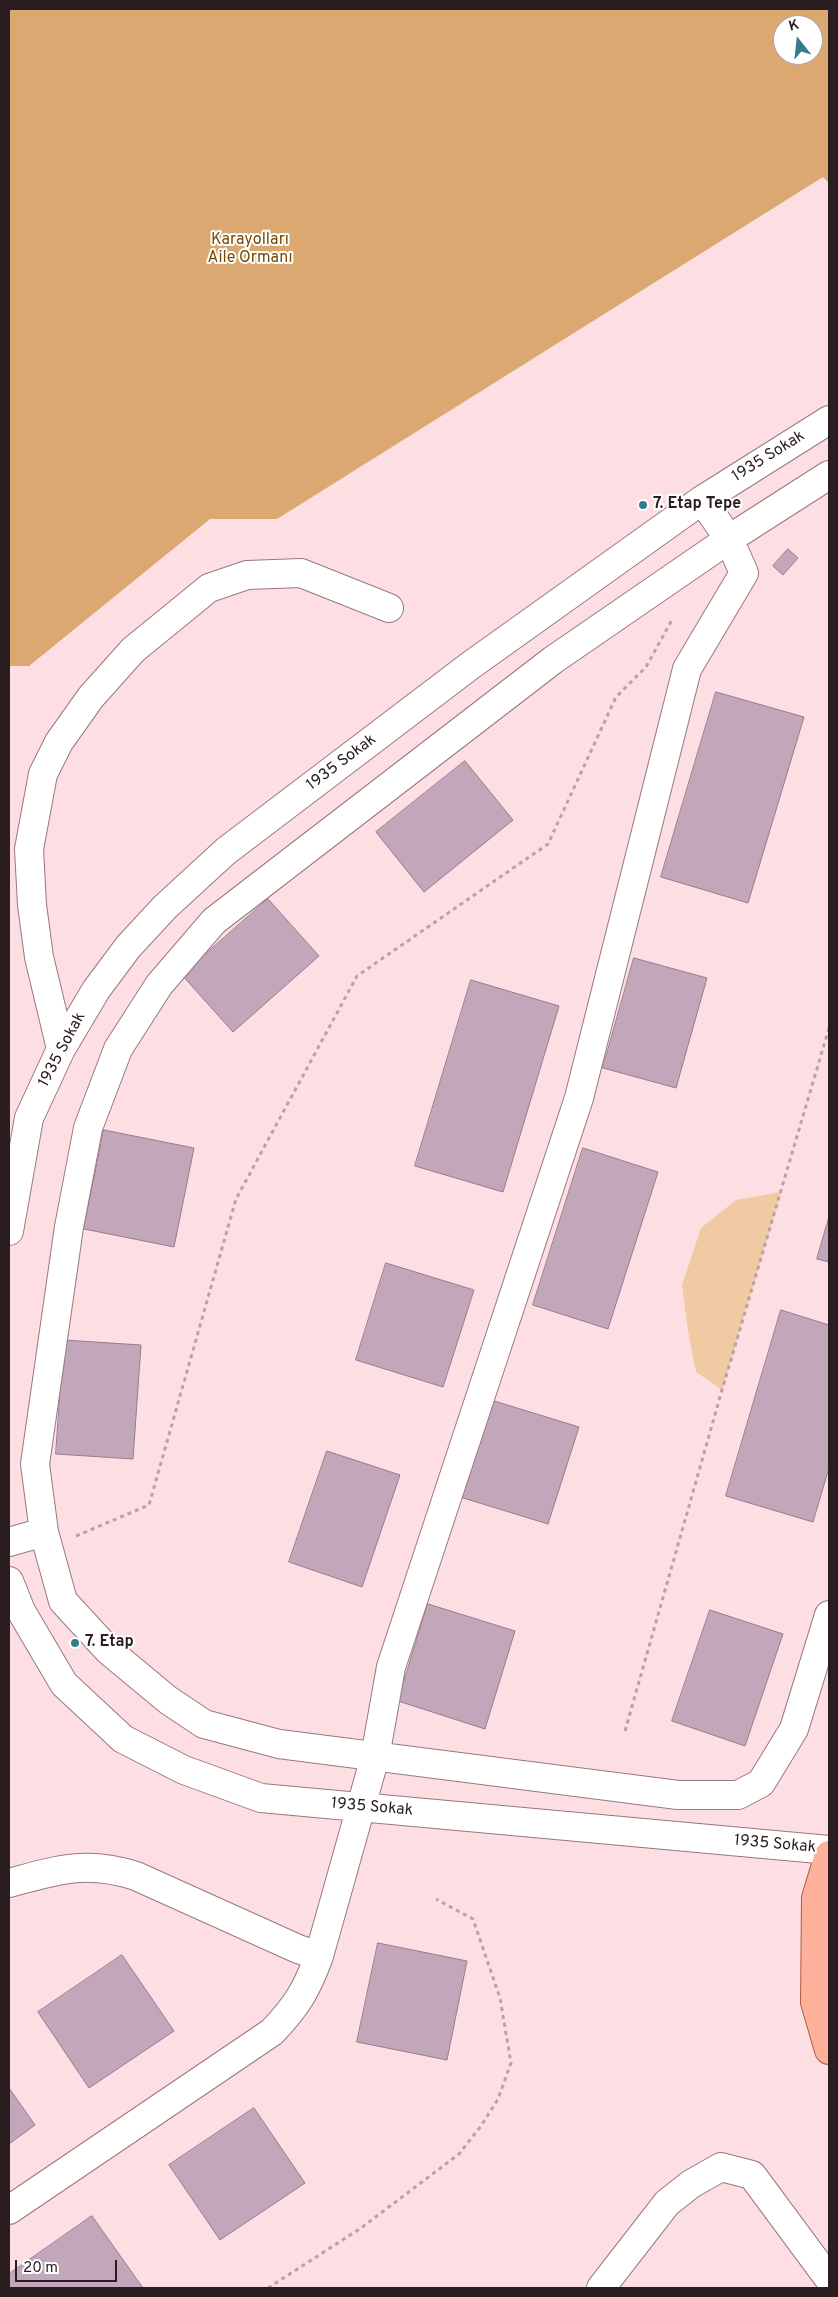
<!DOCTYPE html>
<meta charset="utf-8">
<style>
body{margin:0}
#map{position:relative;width:838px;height:2297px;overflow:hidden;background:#fddfe3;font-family:Overpass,sans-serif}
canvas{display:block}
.frame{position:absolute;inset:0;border:10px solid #2a1d1f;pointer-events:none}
.north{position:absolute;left:773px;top:15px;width:50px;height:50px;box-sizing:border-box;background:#fff;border:1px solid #aaa5a5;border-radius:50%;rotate:344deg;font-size:14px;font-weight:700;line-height:20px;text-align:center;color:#2a1d1f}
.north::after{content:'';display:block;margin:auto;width:18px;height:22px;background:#377a8b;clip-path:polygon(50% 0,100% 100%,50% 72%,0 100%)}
.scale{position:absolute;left:15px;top:2260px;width:102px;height:22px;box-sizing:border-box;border:2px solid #2a1d1f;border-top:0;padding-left:6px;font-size:15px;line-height:18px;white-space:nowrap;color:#2a1d1f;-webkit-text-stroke:4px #fff;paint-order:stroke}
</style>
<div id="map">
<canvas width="838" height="2297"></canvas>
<div class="frame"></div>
<div class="north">K</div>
<div class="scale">20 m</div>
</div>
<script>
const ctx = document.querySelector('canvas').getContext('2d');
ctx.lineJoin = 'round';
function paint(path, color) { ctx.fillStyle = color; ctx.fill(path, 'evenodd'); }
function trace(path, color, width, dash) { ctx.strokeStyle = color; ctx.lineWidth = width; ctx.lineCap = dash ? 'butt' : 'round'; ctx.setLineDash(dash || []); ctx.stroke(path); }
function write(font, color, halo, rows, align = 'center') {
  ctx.font = font + ' Overpass,sans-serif'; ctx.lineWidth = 4; ctx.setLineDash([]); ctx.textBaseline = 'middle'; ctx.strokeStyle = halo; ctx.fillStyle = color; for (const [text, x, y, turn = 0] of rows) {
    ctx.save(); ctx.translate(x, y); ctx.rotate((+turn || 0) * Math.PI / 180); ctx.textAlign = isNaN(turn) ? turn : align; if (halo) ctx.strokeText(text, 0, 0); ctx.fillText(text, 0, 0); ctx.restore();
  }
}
paint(new Path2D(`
 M 781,1192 L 722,1390 L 696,1372 L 688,1331 L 682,1285 L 701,1228 L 736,1200 Z`), '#f0caa3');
paint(new Path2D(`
 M 9,9 L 829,9 L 829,183 L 823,177 L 277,519 L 210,519 L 29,666 L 9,666 ZM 783,25 L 813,25 L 813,55 L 783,55 Z`), '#dba871');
const building = new Path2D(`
 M 788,549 L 798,558 L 783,575 L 773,566 Z
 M 716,692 L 804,717 L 748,903 L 661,877 Z
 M 465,761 L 513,820 L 424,892 L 376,832 Z
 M 268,899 L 319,956 L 233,1032 L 182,975 Z
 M 634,958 L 707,978 L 676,1088 L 603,1068 Z
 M 471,980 L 559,1006 L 503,1192 L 415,1166 Z
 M 104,1130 L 194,1148 L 174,1247 L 84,1229 Z
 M 583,1148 L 658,1172 L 608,1329 L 533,1305 Z
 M 829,1217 L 829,1262 L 817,1259 Z
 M 386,1263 L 474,1290 L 443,1387 L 356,1360 Z
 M 781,1310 L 829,1325 L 829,1468 L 813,1522 L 726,1496 Z
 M 64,1340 L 141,1345 L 133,1459 L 56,1454 Z
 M 491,1400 L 579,1427 L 548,1524 L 460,1497 Z
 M 327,1451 L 400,1475 L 362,1587 L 289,1562 Z
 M 428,1604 L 515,1631 L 485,1729 L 398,1701 Z
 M 710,1610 L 783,1634 L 745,1746 L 672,1721 Z
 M 378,1943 L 467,1961 L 447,2060 L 357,2042 Z
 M 122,1955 L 174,2031 L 89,2088 L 38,2012 Z
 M 9,2088 L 35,2125 L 9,2144 Z
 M 254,2108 L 305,2183 L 220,2240 L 169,2165 Z
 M 92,2216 L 143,2288 L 9,2288 L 9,2274 Z`);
paint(building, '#c2a6b9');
trace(building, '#967b8d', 1);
const minor = new Path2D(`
 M 829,475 L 729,539 L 553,660 L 214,921 L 159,985 L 118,1049 L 88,1128 L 69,1227 L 35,1464 L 44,1532 L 63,1601 L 109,1651 L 168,1700 L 204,1724 L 279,1744 L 678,1795 L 738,1795 L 761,1783 L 794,1729 L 829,1615
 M 61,1049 L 39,957 L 32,905 L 29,849 L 43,774 L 59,742 L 91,697 L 133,650 L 209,588 L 247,575 L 301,573 L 389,608
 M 9,1231 L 29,1118 L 61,1049 L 96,990 L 128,947 L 165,907 L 226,851 L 471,665 L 702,500 L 829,420
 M 9,1542 L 44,1532
 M 9,1581 L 21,1611 L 64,1684 L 123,1739 L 184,1770 L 261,1798 L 829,1850
 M 9,1883 C 57,1870 86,1860 136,1876 L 298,1949 L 319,1956
 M 9,2210 L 272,2032 C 297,2006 307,1989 319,1956 L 375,1757 L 391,1667 L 579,1098 L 687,669 L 744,573 L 729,539 L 702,500
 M 601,2288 L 667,2203 L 691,2184 L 721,2167 L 752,2175 L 829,2279`);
const major = new Path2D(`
 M 829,1855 L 816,1898 L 815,2002 L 829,2050`);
trace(minor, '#99787d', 30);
trace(major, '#b25b43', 30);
trace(new Path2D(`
 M 76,1536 L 149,1505 L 236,1199 L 357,976 L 548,844 L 616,697 L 646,667 L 673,618
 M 625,1731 L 722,1390 L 829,1028
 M 268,2288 L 361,2228 L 459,2154 L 481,2126 L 498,2099 L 511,2063 L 500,1998 L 473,1919 L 436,1899`), '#baa1a5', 3, [4, 4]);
trace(minor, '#fff', 28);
trace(major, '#fdb19a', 28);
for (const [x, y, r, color] of [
 [643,505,5,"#377a8b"],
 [75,1643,5,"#377a8b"]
]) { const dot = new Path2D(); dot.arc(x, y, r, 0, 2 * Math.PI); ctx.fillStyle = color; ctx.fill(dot); trace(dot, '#fff', 2); }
write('16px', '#784900', '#fff', [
 ["Karayolları",250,241],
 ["Aile Ormanı",250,259]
]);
write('16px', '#2a1d1f', '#fff', [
 ["1935 Sokak",769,457,-32],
 ["1935 Sokak",342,763,-37],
 ["1935 Sokak",63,1050,-62],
 ["1935 Sokak",372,1808,5],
 ["1935 Sokak",775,1845,5]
]);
write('bold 16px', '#2a1d1f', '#fff', [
 ["7. Etap Tepe",653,505],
 ["7. Etap",85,1643]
], 'left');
</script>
